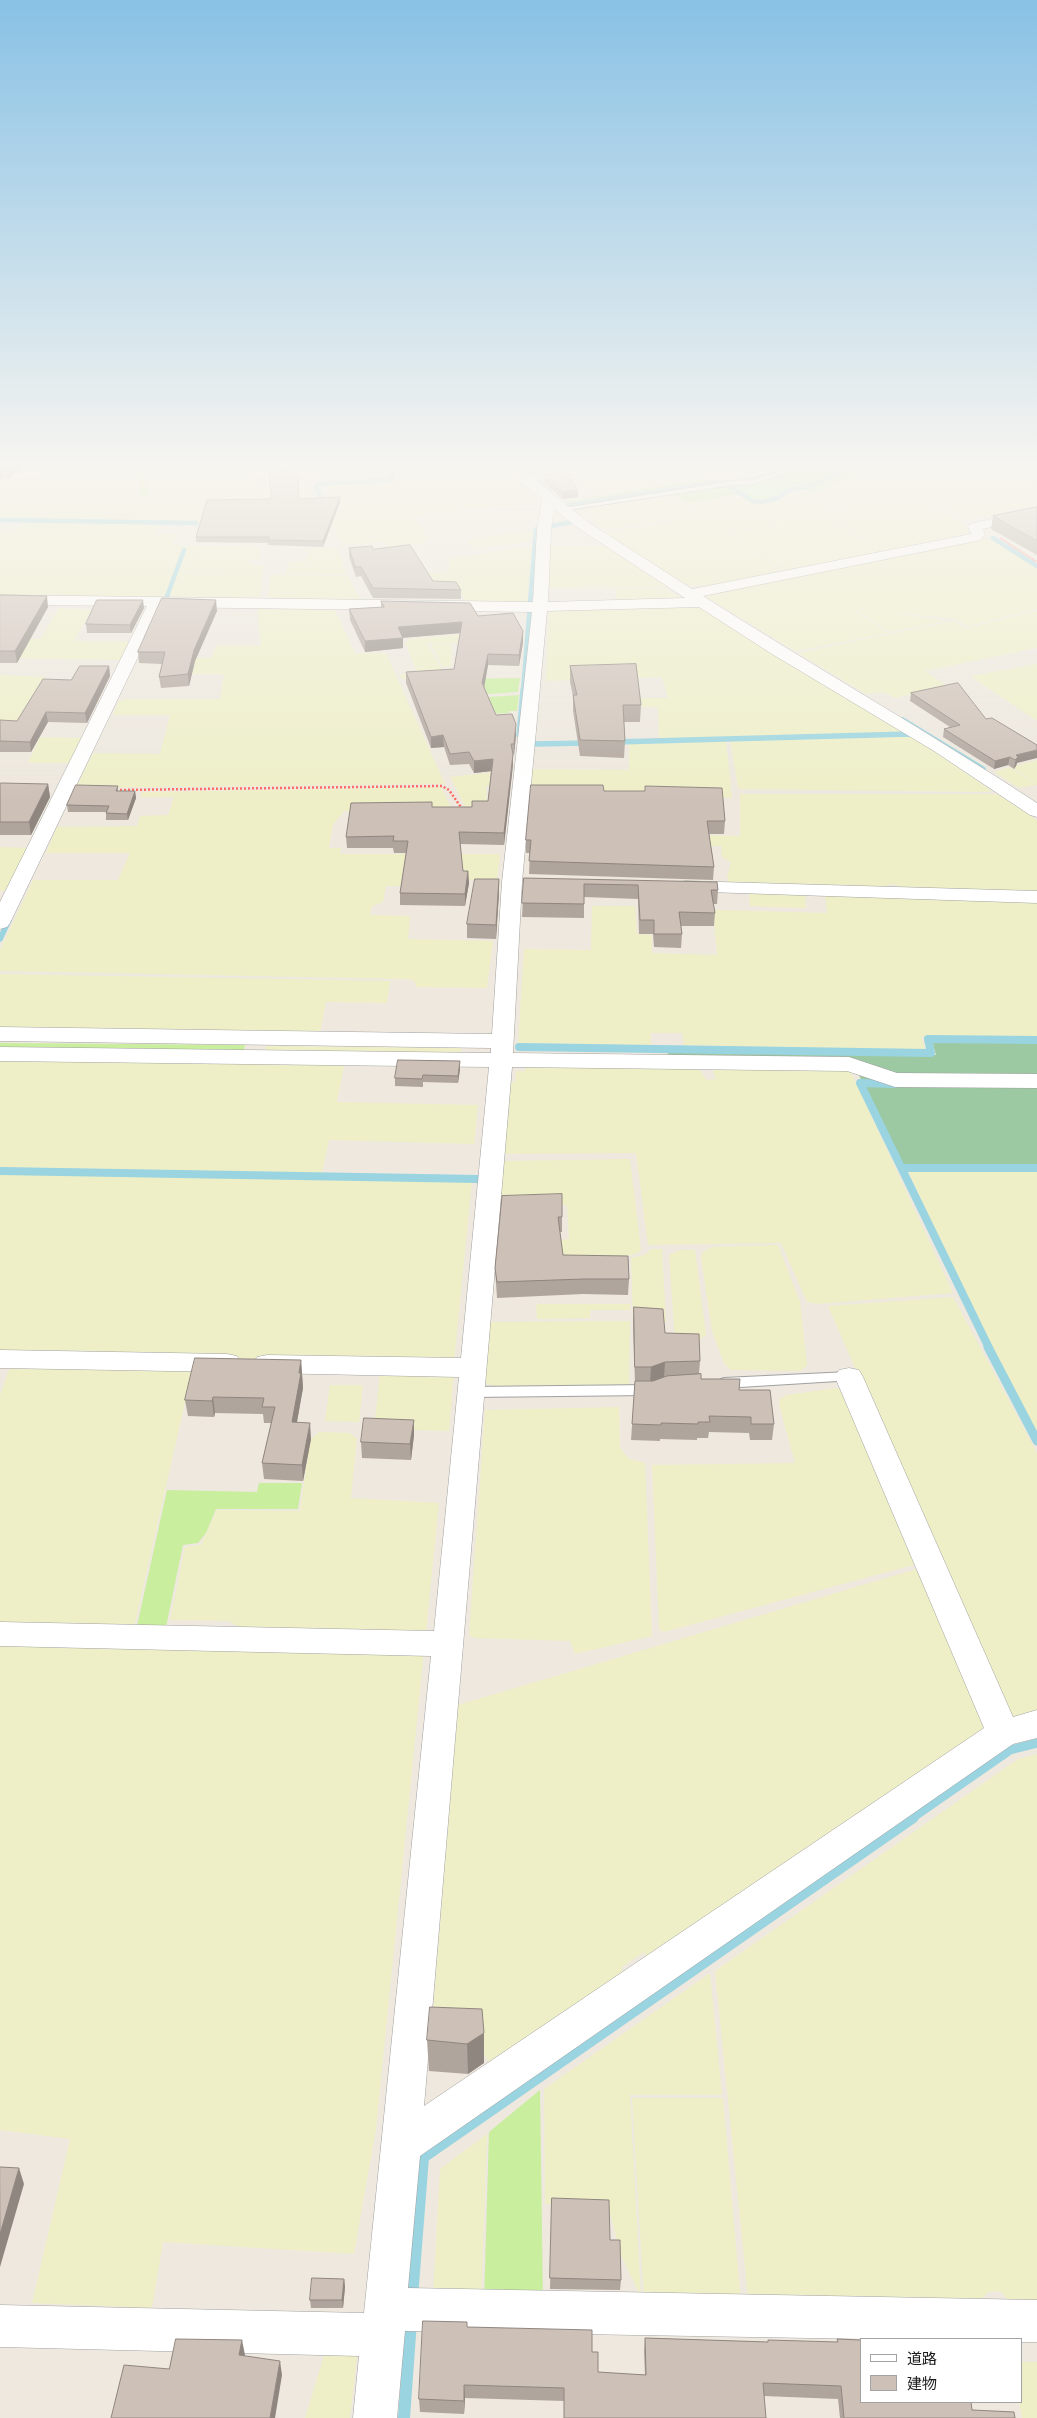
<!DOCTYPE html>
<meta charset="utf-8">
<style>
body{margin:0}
#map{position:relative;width:1037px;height:2418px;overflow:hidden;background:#eee8de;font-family:"Asap Condensed","Noto Sans JP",sans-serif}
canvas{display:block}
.legend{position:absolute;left:860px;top:2338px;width:162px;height:65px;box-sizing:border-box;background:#fff;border:1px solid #a3a3a3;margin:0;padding:6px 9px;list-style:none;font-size:15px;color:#1a1a1a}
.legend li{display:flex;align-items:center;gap:10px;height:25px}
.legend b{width:25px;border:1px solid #a3a3a3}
</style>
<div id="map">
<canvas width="1037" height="2418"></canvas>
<ul class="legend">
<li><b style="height:6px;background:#fff"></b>道路</li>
<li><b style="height:14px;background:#cdc0b7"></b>建物</li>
</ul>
</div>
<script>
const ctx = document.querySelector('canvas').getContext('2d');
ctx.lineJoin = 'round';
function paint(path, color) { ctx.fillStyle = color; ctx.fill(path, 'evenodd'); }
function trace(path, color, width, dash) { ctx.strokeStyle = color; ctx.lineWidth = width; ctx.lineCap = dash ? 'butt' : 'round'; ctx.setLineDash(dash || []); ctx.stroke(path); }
paint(new Path2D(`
 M 50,464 L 107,464 L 106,467 L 138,468 L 138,498 L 151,498 L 147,470 L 171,470 L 176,499 L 173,469 L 179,469 L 179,464 L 482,464 L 388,471 L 389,478 L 319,482 L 316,477 L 309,477 L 307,470 L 249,472 L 256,500 L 203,500 L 200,522 L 0,519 L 0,482 L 39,483 L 52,467 L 49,466 Z
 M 528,464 L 591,464 L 536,474 Z
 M 620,464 L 671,464 L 698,480 L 595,495 L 570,474 Z
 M 862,464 L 897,464 L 941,481 L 899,464 L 1018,464 L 1037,472 L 1037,505 L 1019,509 L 1014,508 L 1013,510 L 966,520 Z
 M 501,466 L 535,503 L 414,516 L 427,539 L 428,541 L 424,543 L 391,549 L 386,542 L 342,545 L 326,513 L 344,511 L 340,501 L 332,501 L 326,486 L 399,480 L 397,473 Z
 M 871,470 L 960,520 L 973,534 L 886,553 L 829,515 L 846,512 L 815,493 Z
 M 296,483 L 297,489 L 312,488 L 316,501 L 263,501 L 258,485 Z
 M 803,489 L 841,512 L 730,532 L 711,519 L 785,574 L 708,589 L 701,585 L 687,586 L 605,533 L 705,515 L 688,503 L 739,495 L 750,501 L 764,502 L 779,499 L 793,490 Z
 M 672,493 L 703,515 L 604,530 L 574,508 Z
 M 826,515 L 884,553 L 852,559 L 843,558 L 847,561 L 786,573 L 732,533 Z
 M 23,522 L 161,524 L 156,534 L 177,534 L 171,545 L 255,547 L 261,550 L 259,559 L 252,559 L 248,564 L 264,565 L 260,597 L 241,597 L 240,600 L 169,598 L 178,572 L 248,573 L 179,571 L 182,563 L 199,563 L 181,562 L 182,558 L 209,558 L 180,557 L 166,597 L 0,598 L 0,531 L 15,531 Z
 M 529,530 L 533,533 L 529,542 L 474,548 L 466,541 Z
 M 989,538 L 1037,568 L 1037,609 L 968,626 L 954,619 L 875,610 L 947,621 L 890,632 L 856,611 L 870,610 L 853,610 L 889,633 L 795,651 L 703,595 Z
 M 550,546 L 607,546 L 669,587 L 548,588 Z
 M 335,548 L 339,551 L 346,575 L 286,574 L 288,562 L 306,561 L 310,549 Z
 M 518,548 L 531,548 L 527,604 L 466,603 L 457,585 L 411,589 L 404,575 L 448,572 L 450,559 Z
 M 270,575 L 348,576 L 361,601 L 268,600 Z
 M 615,589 L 666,589 L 681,598 L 682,601 L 617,603 Z
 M 694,603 L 908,732 L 661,739 L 659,737 L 658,707 L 630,707 L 629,698 L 668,698 L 662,677 L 546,681 L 549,608 Z
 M 257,607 L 324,608 L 325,610 L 335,610 L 355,653 L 386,653 L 445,784 L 76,788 L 93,753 L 160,754 L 170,715 L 113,715 L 119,701 L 127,699 L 220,699 L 224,674 L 177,674 L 183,658 L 211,658 L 216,646 L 261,646 Z
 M 59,608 L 91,610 L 74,641 L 132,642 L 123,660 L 0,658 L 0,639 L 40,639 Z
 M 1037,611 L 1037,648 L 925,671 L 947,686 L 895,698 L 884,692 L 866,694 L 798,653 L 953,621 L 966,628 Z
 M 523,629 L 522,641 L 518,643 L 427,643 L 443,671 L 408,679 L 401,679 L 400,675 L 417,672 L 405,643 L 410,639 Z
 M 431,644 L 452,644 L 451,667 L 443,667 Z
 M 1037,664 L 1037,721 L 970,676 Z
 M 0,675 L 45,677 L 18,729 L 0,729 Z
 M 910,735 L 992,791 L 985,792 L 740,789 L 738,787 L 730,741 Z
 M 40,737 L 83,738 L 70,763 L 28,763 Z
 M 726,741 L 732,798 L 528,794 L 530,769 L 629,770 L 629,744 Z
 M 1037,760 L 1037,785 L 1012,767 Z
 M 1010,767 L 1036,785 L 1019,788 L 994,772 Z
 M 505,771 L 508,786 L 486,786 L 487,807 L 465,806 L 450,777 Z
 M 441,787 L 451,807 L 451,810 L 344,811 L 333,825 L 329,848 L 341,848 L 340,854 L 500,854 L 497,880 L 421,879 L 419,886 L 386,886 L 383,902 L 372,906 L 370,915 L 408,916 L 410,918 L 408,939 L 493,941 L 487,988 L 416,987 L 415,982 L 412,980 L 403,979 L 0,971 L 0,950 L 33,880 L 118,880 L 130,853 L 46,853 L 57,827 L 137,826 L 140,816 L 168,815 L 174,797 L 140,797 L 142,792 Z
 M 740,794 L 997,794 L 1037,820 L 1037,895 L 901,891 L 899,886 L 894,884 L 887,885 L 887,891 L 730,885 L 727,877 L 731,862 L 722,857 L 721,846 L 602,842 L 602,833 L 740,836 Z
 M 0,847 L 28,848 L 6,891 L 0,891 Z
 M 749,891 L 805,893 L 806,908 L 750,906 Z
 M 825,894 L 1037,900 L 1037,1038 L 922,1036 L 925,1050 L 684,1045 L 682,1033 L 651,1033 L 651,1045 L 518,1043 L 524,949 L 591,950 L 592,906 L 635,906 L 637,934 L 652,935 L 652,953 L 717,955 L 713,912 L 717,910 L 827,913 Z
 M 0,974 L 5,974 L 390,981 L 387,1003 L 326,1002 L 320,1033 L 0,1029 Z
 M 266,1046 L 461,1048 L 460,1056 L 265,1053 Z
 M 0,1057 L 345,1061 L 337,1102 L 478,1105 L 474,1144 L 329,1140 L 322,1173 L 0,1167 Z
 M 526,1065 L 698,1067 L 706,1080 L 716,1079 L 712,1068 L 850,1070 L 953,1293 L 817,1304 L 807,1302 L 781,1243 L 648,1245 L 636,1153 L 500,1154 L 505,1081 L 515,1082 L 516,1071 L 525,1071 Z
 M 630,1159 L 641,1250 L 638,1253 L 622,1258 L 567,1257 L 560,1253 L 560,1240 L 569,1239 L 567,1205 L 498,1206 L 502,1161 Z
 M 908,1171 L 1037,1171 L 1037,1434 L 965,1295 Z
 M 0,1174 L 472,1181 L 454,1362 L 85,1356 L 86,1351 L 43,1350 L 40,1357 L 0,1356 Z
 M 778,1245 L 800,1302 L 807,1365 L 801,1371 L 731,1370 L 724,1363 L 712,1331 L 701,1258 L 702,1253 L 712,1247 Z
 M 652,1249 L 662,1249 L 666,1322 L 633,1321 L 631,1258 L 644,1255 Z
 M 680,1250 L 695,1250 L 706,1335 L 696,1342 L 675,1342 L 669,1255 Z
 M 953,1297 L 1037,1453 L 1037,1714 L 1012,1719 L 1006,1713 L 828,1306 Z
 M 536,1304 L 630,1304 L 630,1310 L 590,1310 L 590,1318 L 537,1319 Z
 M 630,1321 L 629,1385 L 494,1386 L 485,1383 L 488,1322 Z
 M 10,1367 L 193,1367 L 134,1627 L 0,1624 L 0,1395 Z
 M 380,1372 L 454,1373 L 449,1431 L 374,1429 Z
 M 330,1385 L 363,1385 L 359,1422 L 325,1421 Z
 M 836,1388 L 842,1390 L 917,1564 L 664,1632 L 659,1629 L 652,1465 L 795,1463 L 779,1405 L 780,1399 L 787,1395 Z
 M 619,1407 L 620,1448 L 629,1459 L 645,1463 L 652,1636 L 575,1654 L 570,1641 L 475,1638 L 469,1635 L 485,1410 Z
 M 319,1432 L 350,1433 L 357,1439 L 351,1498 L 439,1503 L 426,1632 L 239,1627 L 229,1621 L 170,1620 L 185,1547 L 201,1545 L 217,1510 L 300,1511 L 310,1440 Z
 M 920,1568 L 990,1732 L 648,1961 L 644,1952 L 622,1967 L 622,1981 L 499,2065 L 489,2062 L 474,2038 L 431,2036 L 458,1705 Z
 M 0,1641 L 424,1651 L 376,2129 L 354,2254 L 163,2242 L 152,2308 L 32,2303 L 70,2139 L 0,2130 Z
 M 1037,1754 L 1037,2310 L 1014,2306 L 1000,2291 L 988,2292 L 973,2308 L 748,2298 L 715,1971 L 1018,1759 Z
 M 710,1973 L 722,2095 L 630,2095 L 641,2297 L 621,2255 L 608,2205 L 545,2204 L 544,2089 Z
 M 632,2098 L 723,2098 L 741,2303 L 644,2301 Z
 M 487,2134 L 481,2302 L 433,2295 L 440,2169 Z
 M 327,2346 L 358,2347 L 350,2418 L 305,2418 Z
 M 1021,2362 L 1037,2362 L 1037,2418 L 1022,2418 L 1019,2402 Z`), '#eeefc7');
paint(new Path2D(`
 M 858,464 L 871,470 L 813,493 L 804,488 L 812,487 Z
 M 139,469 L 145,469 L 149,498 L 140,498 Z
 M 703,479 L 736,481 L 714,481 L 569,505 L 563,502 Z
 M 724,485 L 739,494 L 687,503 L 674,493 Z
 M 520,678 L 518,692 L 489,694 L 458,693 L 441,679 Z
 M 519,695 L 517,711 L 509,711 L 509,713 L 485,714 L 457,699 Z
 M 0,1043 L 245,1045 L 243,1053 L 0,1050 Z
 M 259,1483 L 302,1483 L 298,1509 L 216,1509 L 206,1533 L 198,1543 L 183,1545 L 166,1627 L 137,1626 L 167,1490 L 257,1492 Z
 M 540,2090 L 543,2302 L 484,2302 L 489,2132 Z`), '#c9ee9e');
paint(new Path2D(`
 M 932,1041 L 1037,1042 L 1037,1170 L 906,1170 L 852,1061 L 669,1060 L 667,1050 L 936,1055 Z`), '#9dc9a2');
paint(new Path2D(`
 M 817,464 L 855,465 L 804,487 L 793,488 L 774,498 L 763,501 L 754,501 L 733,487 L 756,483 Z`), '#b4ffb7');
trace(new Path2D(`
 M 523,464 L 532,474
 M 538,481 L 550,492
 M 726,485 L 753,501 L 762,502 L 778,498 L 789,490 L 811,486 L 857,464
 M 318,503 L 323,503 L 316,486 L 319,484 L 392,480 L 391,472 L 501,464
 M 566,506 L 717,482 L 740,482 L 777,473
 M 0,520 L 196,523
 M 552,526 L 572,522
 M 993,538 L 1037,566
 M 166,599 L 184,550
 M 523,691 L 536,529 L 540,528`), '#99d4e0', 4.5);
trace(new Path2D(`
 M 903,720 L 983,769
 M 519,735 L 523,690
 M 615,742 L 910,734 L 915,736
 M 535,744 L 588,743
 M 0,939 L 9,920`), '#99d4e0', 5.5);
trace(new Path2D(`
 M 519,1047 L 931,1053 L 928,1039 L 1037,1040
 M 895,1084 L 860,1083 L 989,1348
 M 903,1168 L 1037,1168
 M 0,1171 L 479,1179`), '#99d4e0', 8);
trace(new Path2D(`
 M 988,1347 L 1037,1441
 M 912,1818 L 1010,1750 L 1037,1743`), '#99d4e0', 9);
trace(new Path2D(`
 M 412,2297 L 423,2157 L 913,1817
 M 404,2418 L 411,2321`), '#99d4e0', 12);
const service = new Path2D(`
 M 805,464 L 816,464 L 753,484 L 726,486 L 561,511 L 558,509 L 726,482 L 752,480 Z
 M 849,1372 L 854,1374 L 856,1377 L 854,1380 L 724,1388 L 719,1386 L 717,1383 L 719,1380 L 724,1378 Z
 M 650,1385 L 655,1387 L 657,1390 L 655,1393 L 650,1395 L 472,1397 L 467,1395 L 465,1392 L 467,1389 L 472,1387 Z`);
const minor = new Path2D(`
 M 508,464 L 521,464 L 529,474 L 582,464 L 610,464 L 604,468 L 537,481 L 585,520 L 692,589 L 971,534 L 968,527 L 970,524 L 1037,508 L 1037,516 L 983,529 L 985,534 L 981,540 L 703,596 C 813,666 927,731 1037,803 L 1037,817 L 1030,815 L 934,751 L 772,654 L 699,607 L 547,611 L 522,882 L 513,1053 L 849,1057 L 897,1073 L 1037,1074 L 1037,1088 L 895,1087 L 847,1071 L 512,1067 L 424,2106 L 984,1728 L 835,1377 L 839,1370 L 849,1368 L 859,1370 L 863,1377 L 1013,1717 L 1037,1710 L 1037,1738 L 1013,1744 L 420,2156 L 408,2288 L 1037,2300 L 1037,2342 L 1021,2342 L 1021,2339 L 867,2339 L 405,2331 L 397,2418 L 353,2418 L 359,2356 L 0,2347 L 0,2305 L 364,2313 L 431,1656 L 0,1646 L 0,1622 L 434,1631 L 459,1377 L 267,1373 L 257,1371 L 253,1364 L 257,1357 L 267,1355 L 461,1358 L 489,1067 L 0,1061 L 0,1047 L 491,1053 L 491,1048 L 0,1041 L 0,1027 L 492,1034 L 502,882 L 532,612 L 162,607 L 10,923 L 7,927 L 0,929 L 0,902 L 147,606 L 0,605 L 0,595 L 533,602 L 537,530 L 542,499 L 521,482 ZM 554,509 L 575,526 L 685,598 L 548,602 L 551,530 Z
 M 685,881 L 1037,891 L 1037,903 L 678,891 L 675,887 L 678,883 Z
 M 0,1350 L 227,1354 L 237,1356 L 241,1363 L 237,1370 L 227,1372 L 0,1368 Z`);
trace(service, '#a1a1a1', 2);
trace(minor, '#a1a1a1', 1);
trace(new Path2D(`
 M 827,467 L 836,464
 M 1000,538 L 1037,562`), '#ff665e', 2, [1, 1]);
trace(new Path2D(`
 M 116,790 L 442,786 L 449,790 L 463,810`), '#ff665e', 2.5, [2, 2]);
paint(service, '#fff');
paint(minor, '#fff');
paint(new Path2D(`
 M 0,464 L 25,464 L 18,473 L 14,473 L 10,478 L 2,478 L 0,481 Z
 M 110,464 L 146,464 L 146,465 L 110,465 Z
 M 544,475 L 578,497 L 562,499 L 544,482 Z
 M 299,499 L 340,502 L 323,547 L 268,545 L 268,543 L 196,542 L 196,537 Z
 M 1037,507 L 1037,555 L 991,529 L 993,516 Z
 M 349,548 L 433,581 L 461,590 L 461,599 L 373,598 L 361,576 L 356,577 L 349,557 Z
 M 0,595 L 48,607 L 17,663 L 0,663 Z
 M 381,601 L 478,616 L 523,631 L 523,642 L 519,666 L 488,665 L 484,686 L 496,715 L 516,735 L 514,755 L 513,755 L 513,765 L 504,845 L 460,844 L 463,871 L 468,871 L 469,883 L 465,906 L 400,905 L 400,893 L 406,853 L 394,853 L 393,848 L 347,848 L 346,837 L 432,807 L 472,807 L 488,801 L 491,771 L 474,773 L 469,764 L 450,765 L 444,747 L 431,748 L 406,683 L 406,672 L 454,669 L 460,633 L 403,638 L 403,648 L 365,652 L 350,620 L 349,609 L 381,607 Z
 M 144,608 L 131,633 L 87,633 L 86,624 Z
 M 217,611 L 195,661 L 189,686 L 161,688 L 159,677 L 162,664 L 139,663 L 138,652 Z
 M 109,666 L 110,676 L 87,723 L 48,722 L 31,752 L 0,752 L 0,720 L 17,721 L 71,680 Z
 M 570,666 L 641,705 L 640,722 L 624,722 L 625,741 L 624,758 L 580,756 L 573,711 L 573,696 L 570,682 Z
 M 958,683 L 1017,763 L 1016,766 L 1014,769 L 1008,765 L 994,769 L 943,737 L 944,729 L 950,727 L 910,701 L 911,693 Z
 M 48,784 L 50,797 L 31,835 L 0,835 L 0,785 Z
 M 118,786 L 118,791 L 135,791 L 136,798 L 128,820 L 106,820 L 106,812 L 68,812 L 67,805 Z
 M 604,791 L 725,821 L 724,834 L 709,834 L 714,867 L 713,880 L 529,874 L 530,853 L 526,853 L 526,840 Z
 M 524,878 L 718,890 L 717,904 L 713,904 L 715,913 L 714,926 L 681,926 L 682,934 L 681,948 L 654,947 L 653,934 L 639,934 L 638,899 L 584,897 L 584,918 L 522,917 Z
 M 499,879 L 499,893 L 496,939 L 467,938 L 467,924 Z
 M 460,1069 L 458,1083 L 423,1082 L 423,1087 L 395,1086 L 395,1078 Z
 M 502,1196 L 562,1217 L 562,1232 L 560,1232 L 563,1255 L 629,1279 L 628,1295 L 583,1294 L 497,1298 L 495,1268 Z
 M 634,1307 L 700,1361 L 699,1374 L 701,1379 L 739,1390 L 774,1424 L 772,1440 L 750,1440 L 749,1433 L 709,1432 L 708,1438 L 697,1438 L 697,1440 L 660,1439 L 660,1441 L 631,1440 L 635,1383 L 633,1323 Z
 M 301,1360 L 303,1388 L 297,1422 L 311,1439 L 303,1481 L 264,1479 L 262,1463 L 271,1423 L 264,1423 L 263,1414 L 215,1413 L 214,1417 L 188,1416 L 185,1400 Z
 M 414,1420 L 414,1435 L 411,1460 L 362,1458 L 361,1442 Z
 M 482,2009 L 484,2063 L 468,2074 L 429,2071 L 427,2040 Z
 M 552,2198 L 610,2240 L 621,2280 L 620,2290 L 550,2289 Z
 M 344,2279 L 345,2287 L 343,2308 L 311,2308 L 310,2300 Z
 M 467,2322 L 467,2327 L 592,2352 L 598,2372 L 645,2375 L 644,2351 L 645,2338 L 768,2342 L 837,2342 L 837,2339 L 972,2410 L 1015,2418 L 840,2418 L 838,2399 L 764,2396 L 564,2401 L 465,2398 L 464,2414 L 420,2412 L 419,2399 Z`), '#b0a59d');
paint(new Path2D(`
 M 17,464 L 25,464 L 18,473 L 16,465 Z
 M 12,465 L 14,473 L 10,478 L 9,470 Z
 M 1,470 L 2,478 L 0,481 L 0,471 Z
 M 578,490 L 578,497 L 562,499 L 562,492 Z
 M 340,497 L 340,502 L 323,547 L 323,541 Z
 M 47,596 L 48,607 L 17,663 L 15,651 Z
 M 143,600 L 144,608 L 131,633 L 130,625 Z
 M 216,600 L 217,611 L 195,661 L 189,686 L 188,674 L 194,650 Z
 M 462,622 L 462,633 L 398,638 L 398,627 Z
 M 523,631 L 523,642 L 519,666 L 519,655 Z
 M 403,638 L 403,648 L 365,652 L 365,641 Z
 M 488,654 L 488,665 L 483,694 L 482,683 Z
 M 109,666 L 110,676 L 87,723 L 85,713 Z
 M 46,712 L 48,722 L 31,752 L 30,742 Z
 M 516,724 L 516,735 L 514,755 L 514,744 Z
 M 443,735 L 444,747 L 431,748 L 431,737 Z
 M 1037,750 L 1037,758 L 1017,763 L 1016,766 L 1014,769 L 1016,755 Z
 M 513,754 L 513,765 L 504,845 L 504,833 Z
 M 1010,757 L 1008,765 L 994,769 L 995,761 Z
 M 493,759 L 493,771 L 474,773 L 474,761 Z
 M 48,784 L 50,797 L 31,835 L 29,822 Z
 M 135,791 L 136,798 L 128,820 L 127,814 Z
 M 468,871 L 469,883 L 465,906 L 465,894 Z
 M 499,879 L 499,893 L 496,939 L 496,925 Z
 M 460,1061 L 460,1069 L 458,1083 L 458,1076 Z
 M 301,1360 L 303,1388 L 294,1438 L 292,1422 Z
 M 665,1362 L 664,1378 L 650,1383 L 651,1367 Z
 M 213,1397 L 215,1413 L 214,1417 L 212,1401 Z
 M 414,1420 L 414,1435 L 411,1460 L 410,1444 Z
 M 310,1423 L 311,1439 L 303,1481 L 302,1465 Z
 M 484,2033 L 484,2063 L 468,2074 L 467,2044 Z
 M 19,2168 L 24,2184 L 0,2267 L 0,2234 Z
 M 344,2279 L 345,2287 L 343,2308 L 342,2300 Z
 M 242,2340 L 245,2355 L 242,2369 L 239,2355 Z
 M 280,2361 L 282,2375 L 275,2418 L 270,2418 Z
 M 464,2385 L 465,2398 L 464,2414 Z`), '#908680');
const building = new Path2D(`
 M 0,464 L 17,464 L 16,465 L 12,465 L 9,470 L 1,470 L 0,471 Z
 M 294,471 L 295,476 L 298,475 L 299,499 L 340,497 L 323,541 L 268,540 L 269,537 L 196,537 L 207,500 L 267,499 L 272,498 L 268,472 Z
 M 565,472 L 578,490 L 562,492 L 544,475 Z
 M 1037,507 L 1037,541 L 993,516 Z
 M 410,545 L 433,581 L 456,582 L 461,590 L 373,588 L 361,567 L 355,567 L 349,548 L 372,546 L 373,549 Z
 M 0,595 L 47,596 L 15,651 L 0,651 Z
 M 162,598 L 216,600 L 194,650 L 188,674 L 159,677 L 165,652 L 138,652 Z
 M 97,600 L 143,600 L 130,625 L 86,624 Z
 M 381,601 L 470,603 L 478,616 L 513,613 L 523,631 L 519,655 L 488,654 L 482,683 L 496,715 L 512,714 L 516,724 L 514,744 L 511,744 L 513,754 L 504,833 L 459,832 L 463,871 L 468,871 L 465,894 L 400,893 L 408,841 L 393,841 L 394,836 L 346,837 L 351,803 L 432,802 L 432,807 L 472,807 L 472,801 L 488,801 L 493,759 L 474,761 L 469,752 L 450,754 L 443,735 L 431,737 L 406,672 L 454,669 L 462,622 L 398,627 L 403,638 L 365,641 L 349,609 L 384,607 Z
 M 636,664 L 641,705 L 623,705 L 625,741 L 580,740 L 573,695 L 577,695 L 570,666 Z
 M 80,666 L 109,666 L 85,713 L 46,712 L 30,742 L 0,741 L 0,720 L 17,721 L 43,679 L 71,680 Z
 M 958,683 L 986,719 L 992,718 L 1037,745 L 1037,750 L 1016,755 L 1018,757 L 1015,760 L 1010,757 L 995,761 L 944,729 L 960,725 L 911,693 Z
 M 1,783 L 48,784 L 29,822 L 0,822 L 0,785 Z
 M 76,785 L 118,786 L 116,791 L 135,791 L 127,814 L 106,813 L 109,806 L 67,805 Z
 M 531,785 L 603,785 L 604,791 L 645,791 L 645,786 L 722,788 L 725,821 L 707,821 L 714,867 L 529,861 L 531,840 L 526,840 Z
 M 524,878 L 717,882 L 718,890 L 711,890 L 715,913 L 679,912 L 682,934 L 654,934 L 654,920 L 640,920 L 638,885 L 584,884 L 584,904 L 522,903 Z
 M 475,879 L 499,879 L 496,925 L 467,924 Z
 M 398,1060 L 460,1061 L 458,1076 L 423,1075 L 422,1079 L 395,1078 Z
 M 562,1194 L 562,1217 L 558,1217 L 563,1255 L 628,1256 L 629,1279 L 584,1279 L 497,1282 L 495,1268 L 502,1196 Z
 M 634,1307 L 663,1309 L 665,1333 L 699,1334 L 700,1361 L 665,1362 L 651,1367 L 635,1367 Z
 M 195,1358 L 301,1360 L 299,1373 L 301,1373 L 292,1422 L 310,1423 L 302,1465 L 262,1463 L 275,1407 L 262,1407 L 264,1398 L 213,1397 L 212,1401 L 185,1400 Z
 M 701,1374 L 701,1379 L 740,1379 L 739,1390 L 770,1390 L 774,1424 L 751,1424 L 751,1417 L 709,1416 L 710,1422 L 698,1422 L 698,1424 L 661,1423 L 661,1425 L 632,1424 L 635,1381 L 653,1381 L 667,1376 Z
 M 364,1418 L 414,1420 L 410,1444 L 361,1442 Z
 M 430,2007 L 482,2009 L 484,2033 L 467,2044 L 427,2040 Z
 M 0,2167 L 19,2168 L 0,2234 Z
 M 552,2198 L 609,2200 L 610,2240 L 620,2240 L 621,2280 L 550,2278 Z
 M 312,2278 L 344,2279 L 342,2300 L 310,2300 Z
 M 423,2321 L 467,2322 L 467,2327 L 592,2330 L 592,2352 L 598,2352 L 598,2372 L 646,2375 L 645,2338 L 768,2342 L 768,2340 L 838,2342 L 837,2339 L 861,2340 L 861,2402 L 971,2402 L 972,2410 L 1014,2412 L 1015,2418 L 844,2418 L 841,2386 L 763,2383 L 766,2418 L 564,2418 L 564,2388 L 464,2385 L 464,2401 L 419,2399 Z
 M 176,2339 L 242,2340 L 239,2355 L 280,2361 L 270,2418 L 111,2418 L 124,2365 L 169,2369 Z`);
paint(building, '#cdc0b7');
trace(building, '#908680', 1);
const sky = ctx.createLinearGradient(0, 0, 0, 803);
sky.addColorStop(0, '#88c1e5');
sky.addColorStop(0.58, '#f7f5f0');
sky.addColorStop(1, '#f7f5f000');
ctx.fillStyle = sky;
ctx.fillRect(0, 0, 1037, 803);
</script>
